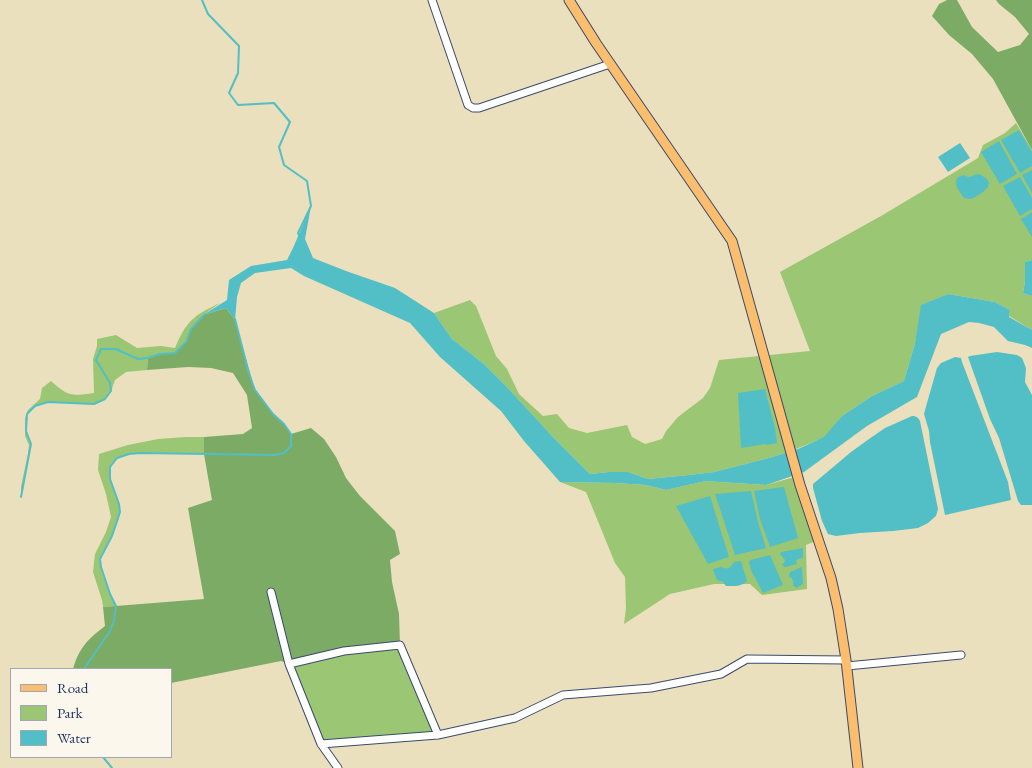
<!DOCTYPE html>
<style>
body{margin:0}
#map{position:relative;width:1032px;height:768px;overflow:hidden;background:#ebe0bd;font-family:"EB Garamond",serif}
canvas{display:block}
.legend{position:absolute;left:10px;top:668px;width:162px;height:90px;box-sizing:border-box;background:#fbf7ec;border:1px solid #a1a7b3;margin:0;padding:6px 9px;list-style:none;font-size:15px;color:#1b2f5e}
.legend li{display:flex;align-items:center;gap:10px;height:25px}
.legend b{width:25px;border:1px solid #a1a7b3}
</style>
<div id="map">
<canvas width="1032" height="768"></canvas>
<ul class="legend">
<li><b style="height:6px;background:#fbbd6e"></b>Road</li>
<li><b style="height:14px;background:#9bc674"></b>Park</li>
<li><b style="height:14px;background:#51bfc5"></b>Water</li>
</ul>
</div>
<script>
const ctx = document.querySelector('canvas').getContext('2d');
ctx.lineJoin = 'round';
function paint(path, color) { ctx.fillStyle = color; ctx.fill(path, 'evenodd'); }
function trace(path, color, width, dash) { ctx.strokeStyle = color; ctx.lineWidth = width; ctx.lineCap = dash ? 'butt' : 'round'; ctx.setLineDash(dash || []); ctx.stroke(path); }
paint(new Path2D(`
 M 1016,123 L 1032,150 L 1032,260 L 1025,262 L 1025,282 L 1023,293 L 1032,296 L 1032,330 L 1009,316 L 1010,310 L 995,302 L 948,294 L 922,305 L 915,343 L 904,381 L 872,396 L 842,416 L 825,437 L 791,451 L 769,458 L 714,472 L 689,475 L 648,479 L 628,472 L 609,472 L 590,474 L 553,437 L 507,387 L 484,364 L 452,339 L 434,313 L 470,300 L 476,306 L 496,356 L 507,369 L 519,394 L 543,416 L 557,414 L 569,428 L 587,433 L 627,425 L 632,437 L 645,444 L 662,439 L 666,431 L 678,417 L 703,398 L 710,388 L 719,360 L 810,351 L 780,272 L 881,216 L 978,158 L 983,145 L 1005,133 Z
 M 220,303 L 203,315 L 191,329 L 186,342 L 175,353 L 160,354 L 148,358 L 147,370 L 126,372 L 115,380 L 111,391 L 105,399 L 94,404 L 48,402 L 34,406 L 27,414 L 26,431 L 31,444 L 21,497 L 21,487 L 28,453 L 29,445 L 25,436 L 25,418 L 28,410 L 40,399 L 42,388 L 51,381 C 69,397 71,396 94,393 L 93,359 L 97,346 L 97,339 L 116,335 L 137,348 L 161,346 L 175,348 C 187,320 193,316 220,303 Z
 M 186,437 L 204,437 L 204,454 L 140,453 C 131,454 121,455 115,461 C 100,479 122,494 120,512 C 119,523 111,538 105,548 C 104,551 101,555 100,558 C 98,567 112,597 116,606 L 103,607 L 102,600 L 93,572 L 95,554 L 106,532 L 111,517 L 106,494 L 98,470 L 99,454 L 128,445 L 158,439 Z
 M 798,476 L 818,540 L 806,545 L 807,589 L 762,595 L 750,584 L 714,584 L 670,594 L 624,624 L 626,608 L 625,577 L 615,563 L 586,492 L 560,482 L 616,483 L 646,485 L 666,490 L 706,481 L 766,485 Z
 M 400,645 L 438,735 L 321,744 L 289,664 Z`), '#9bc674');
paint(new Path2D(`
 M 947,0 L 957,0 L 972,27 L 998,52 L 1020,45 L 1029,34 L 1015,17 L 999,4 L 996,0 L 1032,0 L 1032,150 L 993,79 L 972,54 L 949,35 L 932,16 L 939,4 Z
 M 226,308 L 235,320 L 255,390 L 273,414 L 284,424 L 291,434 L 311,428 L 324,439 L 336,457 L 346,478 L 360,496 L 395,531 L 400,554 L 390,560 L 392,582 L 399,614 L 400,645 L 289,664 L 281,661 L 171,683 L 171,669 L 73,669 C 79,648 88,639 105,626 L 103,607 L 204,599 L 188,508 L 212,500 L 204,454 L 204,437 L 243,434 L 252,428 L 247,395 L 233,373 L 211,368 L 188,367 L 147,370 L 148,358 L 160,354 L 175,353 L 186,342 L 191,329 L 203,315 Z`), '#7cab66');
paint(new Path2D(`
 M 1019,130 L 1032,152 L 1032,166 L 1020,173 L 1001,140 Z
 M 999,141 L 1017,174 L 1000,184 L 981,152 Z
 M 960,143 L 970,158 L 948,172 L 938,157 Z
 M 1032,170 L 1032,193 L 1022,175 Z
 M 978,174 C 1000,182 984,193 971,199 L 964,198 C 960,192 950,180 961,176 C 966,174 965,177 970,177 C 972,176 976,174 978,174 Z
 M 1020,177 L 1032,198 L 1032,209 L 1020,216 L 1003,186 Z
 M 311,206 L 305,239 L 313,258 L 346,271 L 395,288 L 434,313 L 452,339 L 484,364 L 507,387 L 553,437 L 590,474 L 609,472 L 628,472 L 648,479 L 689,475 L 714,472 L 769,458 L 798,449 L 824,437 L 842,416 L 872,396 L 904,381 L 915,343 L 921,305 L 948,294 L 995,302 L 1010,310 L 1009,317 L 1032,330 L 1032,348 L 1025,345 L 1008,341 L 994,327 L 979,323 L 969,322 L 941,334 L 917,397 L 867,426 L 804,472 L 766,485 L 706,481 L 666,490 L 646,485 L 616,483 L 560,482 L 524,441 L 501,411 L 440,357 L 410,323 L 304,276 L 291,268 L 255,273 L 241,283 L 237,297 L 235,320 L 226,308 L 203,315 L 227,300 L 229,280 L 251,266 L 287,260 L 293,248 Z
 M 1032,212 L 1032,237 L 1021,219 Z
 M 1032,260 L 1032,296 L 1023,293 L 1025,282 L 1025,262 Z
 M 997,352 L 1017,355 L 1022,358 L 1026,368 L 1025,382 L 1032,395 L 1032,505 L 1021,505 L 1018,501 L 999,438 L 990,419 L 968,357 L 970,356 Z
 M 955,357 L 961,358 L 962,362 L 1008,482 L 1011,500 L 945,515 L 930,442 L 929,431 L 924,414 L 925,410 L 937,368 L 941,363 Z
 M 765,389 L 775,428 L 777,443 L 767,445 L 765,444 L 741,448 L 738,393 Z
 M 912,416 C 916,416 918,417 920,421 L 938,509 L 936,516 L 928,523 L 918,528 L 893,531 L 860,533 L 836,536 L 828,534 L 822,521 L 813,488 L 813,484 L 851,452 L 869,439 L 885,428 Z
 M 784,487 L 798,538 L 770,547 L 760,519 L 754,491 Z
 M 751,491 L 758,522 L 766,548 L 735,555 L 715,494 Z
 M 710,496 L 729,557 L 708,564 L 676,506 Z
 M 803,548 L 803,558 L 798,559 L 796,561 L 797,564 L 785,567 L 783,566 L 782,563 L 784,563 L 785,560 L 780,554 L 781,552 Z
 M 770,555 L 783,585 L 763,593 L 751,570 L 749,562 L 751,560 Z
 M 741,561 L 747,581 C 741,587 734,586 726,586 L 722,581 L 719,581 L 716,578 L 713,569 L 721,567 C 727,570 731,568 734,562 Z
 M 802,567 L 803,584 L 796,588 L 793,585 C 794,581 793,578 789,577 L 790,572 Z`), '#51bfc5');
trace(new Path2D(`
 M 202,0 L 208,14 L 239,46 L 238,73 L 229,93 L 238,105 L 274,103 L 290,122 L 279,147 L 284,165 L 307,181 L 311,206 L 298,233 L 299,235
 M 21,497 L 31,444 L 26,431 L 27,414 L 35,406 L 48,402 L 94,404 L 105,399 L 111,391 L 110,383 L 96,360 L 101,349 L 116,349 L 138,359 L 148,358 L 160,354 L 175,353 L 186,342 L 191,329 L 205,314
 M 84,669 L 110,631 L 114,621 L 116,606 L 110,594 L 101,567 L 100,559 L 112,536 L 120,512 L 119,504 L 110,479 L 110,467 L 117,458 L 129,454 L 140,453 L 275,455 L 284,453 L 291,446 L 291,434 L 284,424 L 273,414 L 255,390 L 249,374 L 235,319
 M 103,757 L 112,768`), '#51bfc5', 2);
const minor = new Path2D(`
 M 432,0 L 468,105 L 473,108 L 479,108 L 610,64
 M 271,592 L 289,664
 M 847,666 L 961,655
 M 321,744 L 438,735 L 515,718 L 563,695 L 651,688 L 721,674 L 747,659 L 846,660
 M 338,768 L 321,744 L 289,664 L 344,651 L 400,645 L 438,735`);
const major = new Path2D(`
 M 569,0 L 596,43 L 732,241 L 800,485 L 831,578 L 838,609 L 846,660 L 858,768`);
trace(minor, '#3a4a6c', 9);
trace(major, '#3a4a6c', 11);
trace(minor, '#fff', 7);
trace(major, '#fbbd6e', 9);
</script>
